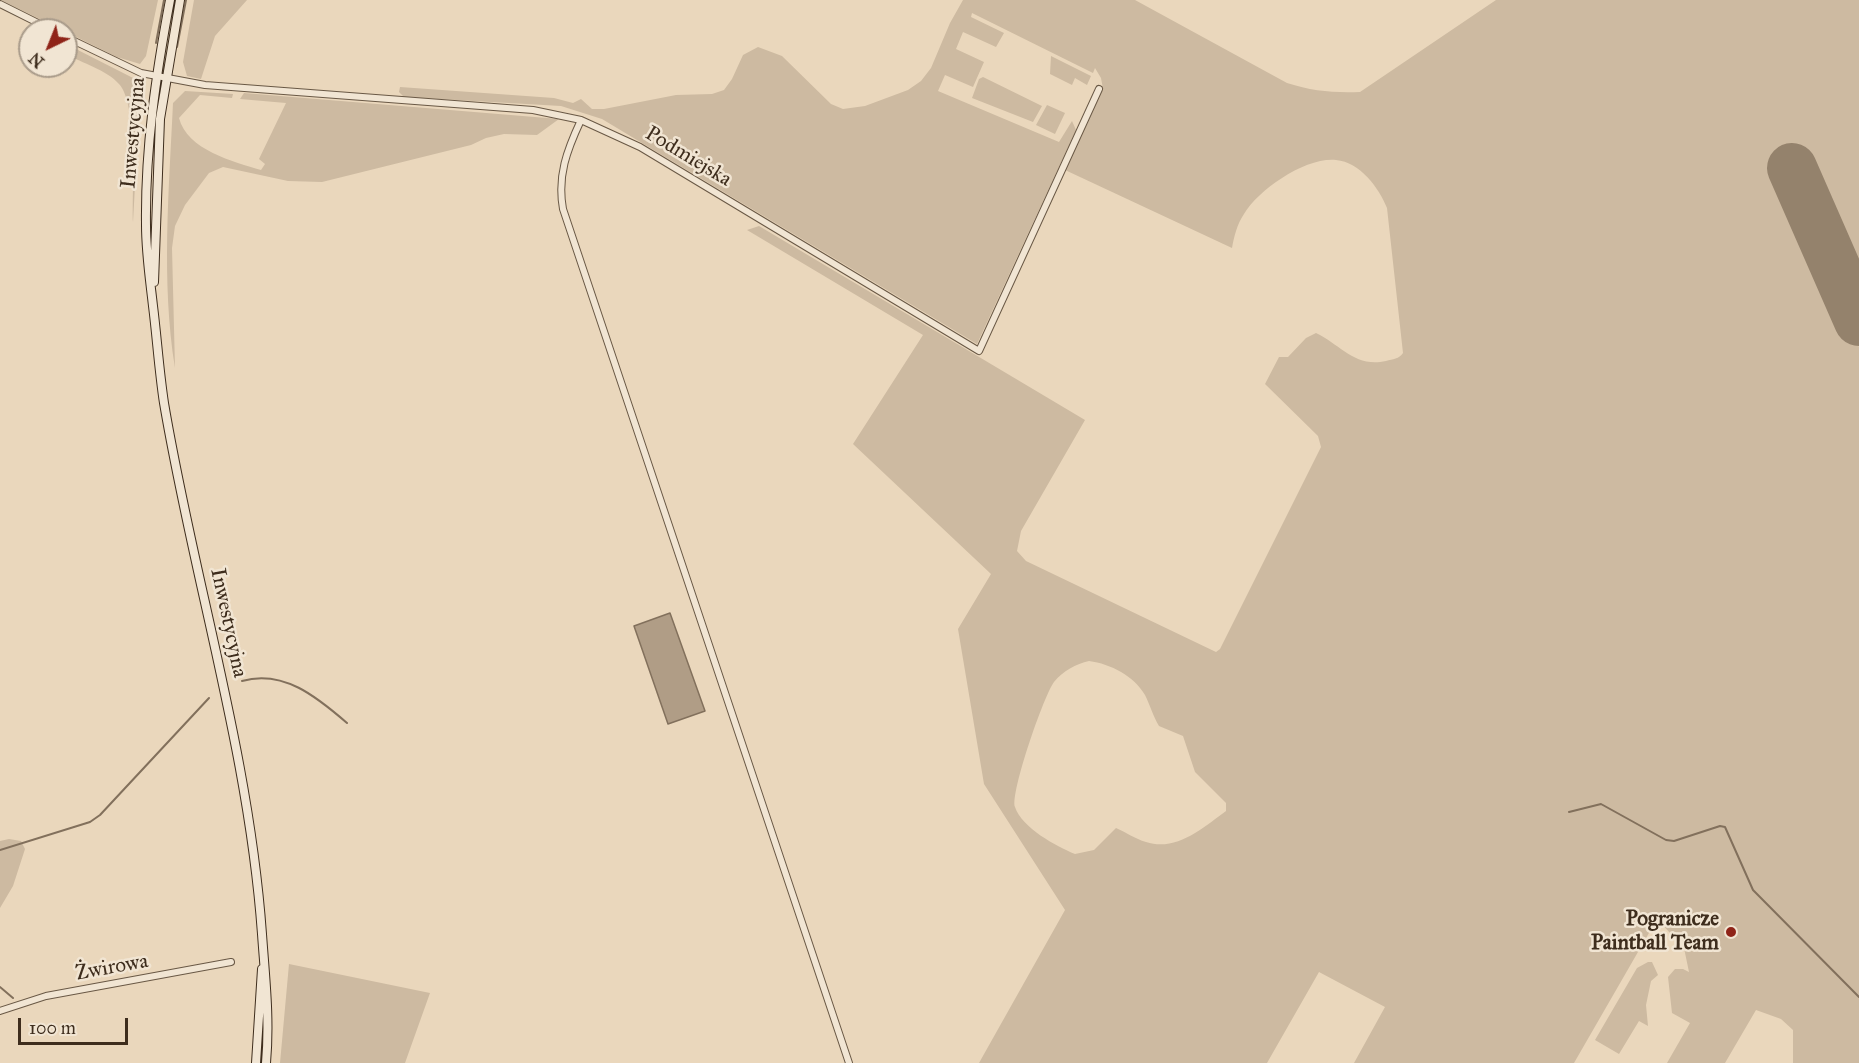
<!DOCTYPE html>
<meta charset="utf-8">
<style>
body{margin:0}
#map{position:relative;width:1859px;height:1063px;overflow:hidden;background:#ead7bc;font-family:"IM FELL Great Primer",serif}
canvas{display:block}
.north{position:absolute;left:18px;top:18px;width:60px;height:60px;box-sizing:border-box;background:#f1e5d3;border:2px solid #a99b8a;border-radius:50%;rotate:223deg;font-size:16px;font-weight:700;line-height:24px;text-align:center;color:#3e2d1d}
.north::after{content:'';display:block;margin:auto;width:21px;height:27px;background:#8f2418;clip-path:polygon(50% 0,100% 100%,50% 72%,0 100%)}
.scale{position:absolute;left:18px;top:1018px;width:110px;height:27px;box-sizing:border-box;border:3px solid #3e2d1d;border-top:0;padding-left:8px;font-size:18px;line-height:21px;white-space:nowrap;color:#3e2d1d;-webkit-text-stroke:4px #f1e5d3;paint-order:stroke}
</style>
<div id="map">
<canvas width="1859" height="1063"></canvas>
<div class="north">N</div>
<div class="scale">100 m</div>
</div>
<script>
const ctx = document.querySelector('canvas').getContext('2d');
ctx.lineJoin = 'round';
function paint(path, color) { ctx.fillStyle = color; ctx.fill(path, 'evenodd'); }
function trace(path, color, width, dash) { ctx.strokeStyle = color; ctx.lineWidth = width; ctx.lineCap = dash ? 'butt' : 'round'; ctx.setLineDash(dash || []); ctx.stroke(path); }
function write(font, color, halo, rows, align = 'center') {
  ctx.font = font + ' "IM FELL Great Primer",serif'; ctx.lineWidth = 5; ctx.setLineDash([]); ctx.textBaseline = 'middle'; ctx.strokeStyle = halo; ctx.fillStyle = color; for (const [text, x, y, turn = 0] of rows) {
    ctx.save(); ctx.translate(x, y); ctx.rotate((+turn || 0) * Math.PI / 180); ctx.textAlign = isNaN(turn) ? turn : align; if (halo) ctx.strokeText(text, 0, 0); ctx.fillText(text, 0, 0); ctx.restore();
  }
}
paint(new Path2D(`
 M 1,0 L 158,0 L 146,56 L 140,64 L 117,57 Z
 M 194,0 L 247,0 L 215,36 L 201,79 L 187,76 L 183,62 Z
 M 963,0 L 1135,0 L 1287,83 C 1312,91 1333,93 1360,92 L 1496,0 L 1859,0 L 1859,294 L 1803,164 L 1782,172 L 1859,347 L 1859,1063 L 1793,1063 L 1793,1030 L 1781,1019 L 1756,1010 L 1725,1063 L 1667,1063 L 1690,1023 L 1672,1013 L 1668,977 L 1675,969 L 1683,969 L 1689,972 L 1684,948 L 1657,919 L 1574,1063 L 1354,1063 L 1385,1007 L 1319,972 L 1267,1063 L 979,1063 L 1065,910 L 984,784 L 958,629 L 991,574 L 853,444 L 923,335 L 747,230 L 759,226 L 1085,420 L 1021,531 L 1017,551 L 1026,561 L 1216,652 L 1220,649 L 1321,447 L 1318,436 L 1265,384 L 1279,357 L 1288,357 L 1306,338 L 1316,333 C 1341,345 1355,368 1386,361 C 1393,359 1399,359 1403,353 L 1387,208 C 1379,188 1360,162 1336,160 C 1306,157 1259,189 1244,214 C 1237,224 1234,237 1232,248 L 1065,170 L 1103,89 L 1101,78 L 1095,68 L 1093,73 L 972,13 L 971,17 L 1004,33 L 996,47 L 963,32 L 956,49 L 984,62 L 973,87 L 945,75 L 938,91 L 1059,142 L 1072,121 L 1076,130 L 977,344 L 602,119 L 561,106 L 404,97 L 399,92 L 400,87 L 554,98 L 573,103 L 581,99 L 592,109 L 604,109 L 676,95 L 712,94 L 724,90 L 732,79 L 743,55 L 758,47 L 782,56 L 831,104 L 843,109 L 865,106 L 908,90 L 921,81 L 931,68 L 950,23 ZM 1089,661 C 1111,664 1134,676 1145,695 C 1150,705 1153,716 1159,726 L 1183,736 L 1195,772 L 1226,803 L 1226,811 C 1203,828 1176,852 1146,842 C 1135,839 1126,832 1116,828 L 1094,850 L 1075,854 C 1056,846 1022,828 1015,807 C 1010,793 1044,695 1054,682 C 1063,671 1076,664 1089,661 Z
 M 66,44 L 137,80 L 140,94 L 133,222 C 132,191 138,104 119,84 C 107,70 82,63 66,54 Z
 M 1051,56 L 1091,76 L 1087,85 L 1075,78 L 1072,85 L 1050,74 Z
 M 983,77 L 1042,106 L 1033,122 L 972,98 L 979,79 Z
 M 185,91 L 233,94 L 232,98 L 200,95 L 179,118 C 187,150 234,162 261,170 L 265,164 L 259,159 L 286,103 L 240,99 L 244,93 L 559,119 L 537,135 L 504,134 L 486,138 L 471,145 L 322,182 L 288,181 L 223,167 L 209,173 L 185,205 L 175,226 L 172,248 L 175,368 C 161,281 169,190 173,103 Z
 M 1047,105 L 1065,113 L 1055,134 L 1036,125 Z
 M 9,839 L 21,841 L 25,849 L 13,886 L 0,908 L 0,841 Z
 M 1648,962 L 1652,962 L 1658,975 L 1651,981 L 1646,1005 L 1648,1026 L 1639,1021 L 1619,1054 L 1595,1040 L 1637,968 Z
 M 289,964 L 430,993 L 405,1063 L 280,1063 Z`), '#cdbaa1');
const water = new Path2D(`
 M 670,613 L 705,711 L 668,724 L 634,626 Z`);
paint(water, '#b09d86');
trace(water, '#82705c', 1.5);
trace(new Path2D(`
 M 156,43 L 164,0
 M 177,47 L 186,0
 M 242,681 C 283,669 317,697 347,723
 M 1569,812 L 1601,804 L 1666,840 L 1674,841 L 1720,826 L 1725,827 L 1753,890 L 1859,997
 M 0,850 L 90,822 L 100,815 L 209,698
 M 0,987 L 13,998`), '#82705c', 2);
trace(new Path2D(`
 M 1792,168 L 1859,321`), '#94826c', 50);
const street = new Path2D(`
 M 0,4 L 52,30
 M 66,37 L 141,73 L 205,85 L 533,110 L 581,120 L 640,147 L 979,351 L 1099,89
 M 581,120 C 567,150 557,176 563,209 L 849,1063
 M 0,1011 L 46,996 L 231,962`);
const secondary = new Path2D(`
 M 170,0 C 156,74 145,149 146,225 C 146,253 150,279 153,306 C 157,338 159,370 164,403 C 194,581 249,753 262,934 C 265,977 270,1019 266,1063
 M 154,282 L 160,119 L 180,0
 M 256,1063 L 262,969`);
trace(street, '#695845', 8);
trace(secondary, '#3e2d1d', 10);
trace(street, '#f1e5d3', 6);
trace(secondary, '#f1e5d3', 8);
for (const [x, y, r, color] of [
 [1731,932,6,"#8f2418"]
]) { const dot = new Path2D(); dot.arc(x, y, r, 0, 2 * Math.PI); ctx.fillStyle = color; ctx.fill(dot); trace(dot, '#f1e5d3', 2); }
write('21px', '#3e2d1d', '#f1e5d3', [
 ["Inwestycyjna",134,133,-85],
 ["Podmiejska",688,157,31],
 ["Inwestycyjna",228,623,78],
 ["Żwirowa",112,968,-10]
]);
write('bold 21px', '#3e2d1d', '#f1e5d3', [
 ["Pogranicze",1719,920],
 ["Paintball Team",1719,944]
], 'right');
</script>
